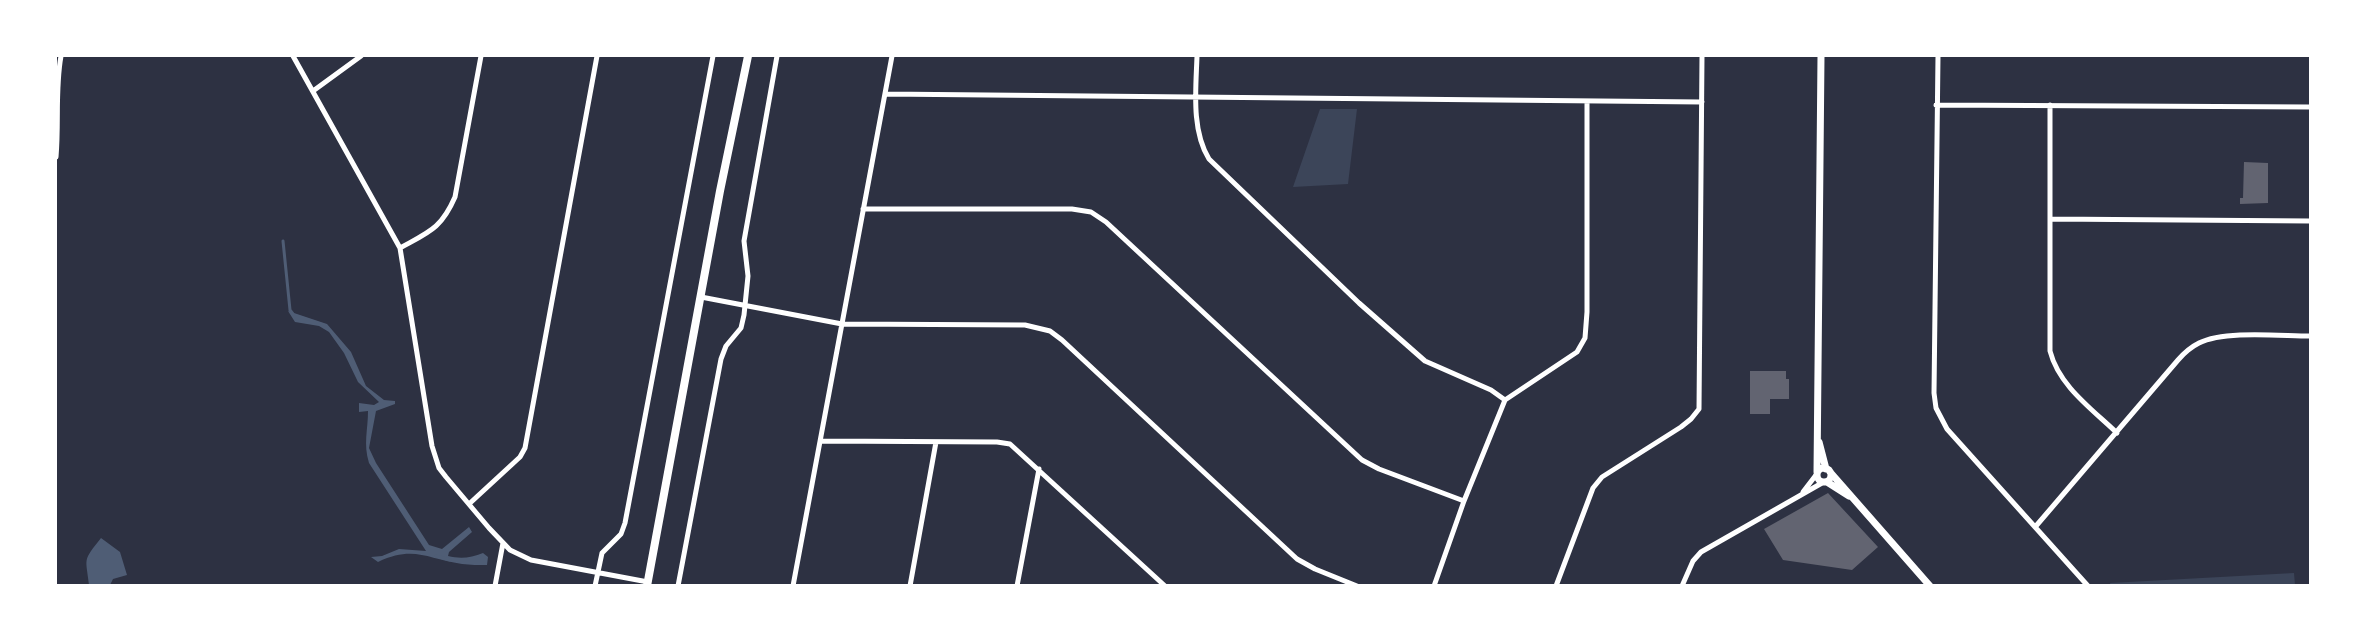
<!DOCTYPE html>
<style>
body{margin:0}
#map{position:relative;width:2366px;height:641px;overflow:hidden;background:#2d3142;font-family:Overpass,sans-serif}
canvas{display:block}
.frame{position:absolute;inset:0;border:57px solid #fff;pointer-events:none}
</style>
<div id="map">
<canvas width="2366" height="641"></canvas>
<div class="frame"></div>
</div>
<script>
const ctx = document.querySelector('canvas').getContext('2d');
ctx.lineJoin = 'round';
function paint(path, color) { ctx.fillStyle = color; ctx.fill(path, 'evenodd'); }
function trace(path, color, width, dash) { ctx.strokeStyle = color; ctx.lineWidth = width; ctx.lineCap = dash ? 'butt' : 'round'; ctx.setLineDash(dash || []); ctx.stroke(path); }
paint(new Path2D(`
 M 1320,109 L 1357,109 L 1348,184 L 1293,187 Z
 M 2294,573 L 2295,585 L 2111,586 L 2110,583 Z`), '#3c4559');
paint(new Path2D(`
 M 288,311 L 327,324 L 351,352 L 366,386 L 384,400 L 395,401 L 395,404 L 376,411 L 369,448 L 376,463 L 429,545 L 442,549 L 469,527 L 472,532 L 449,552 L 448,556 C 460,559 471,558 483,553 L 488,557 L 487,565 C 479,565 470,565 462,564 C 427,559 414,545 378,562 L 371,557 L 382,556 L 399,549 L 426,551 L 369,463 C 363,444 368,430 368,411 L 359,412 L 359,403 L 374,405 L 379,402 L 358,382 L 344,353 L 329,332 L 319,326 L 295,322 Z
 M 101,538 L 120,552 L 127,575 L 113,579 L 110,585 L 89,585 C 86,557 82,562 101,538 Z`), '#4f5d75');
trace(new Path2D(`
 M 283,241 L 290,310 L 293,314
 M 436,556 L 450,560`), '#4f5d75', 3);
paint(new Path2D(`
 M 2244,162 L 2268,163 L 2268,203 L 2240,204 L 2240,198 L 2243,198 Z
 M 1750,371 L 1786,371 L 1786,379 L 1789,379 L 1789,399 L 1770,399 L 1770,414 L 1750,414 Z
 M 1828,493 L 1878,547 L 1852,570 L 1783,560 L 1764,529 Z`), '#626471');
trace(new Path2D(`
 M 293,56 L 400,248 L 432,446 L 439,468 L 446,477 L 489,528 L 510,550 L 531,560 L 648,582
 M 1197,56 C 1196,88 1191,130 1209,159 L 1359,303 L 1425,361 L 1491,390 L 1505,400
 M 1938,56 L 1934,393 L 1936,408 L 1947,429 L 2088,586
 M 313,91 L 361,56
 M 885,94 L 1702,102
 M 1936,105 L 2310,107
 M 2050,105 L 2050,351 C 2059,386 2092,409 2117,433
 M 56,157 C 59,123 55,89 61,56
 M 863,209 L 1072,209 L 1091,212 L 1106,222 L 1362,460 L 1379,469 L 1464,501
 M 2050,219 L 2310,221
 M 400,248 C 429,232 441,229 455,197 L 481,56
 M 701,297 L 842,324 L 1025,325 L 1050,331 L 1062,340 L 1297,559 L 1315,569 L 1357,586
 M 820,441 L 997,442 L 1010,444 L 1165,586
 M 1803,492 L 1816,475
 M 469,504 L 520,457 L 525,448 L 597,56
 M 2036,526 L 2178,360 C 2184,353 2191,347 2199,343 C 2225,330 2281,336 2310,336
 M 495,586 L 503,543
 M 595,586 L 602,553 L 621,534 L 625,523 L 713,56
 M 678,586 L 721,359 L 726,346 L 741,328 L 744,315 L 748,276 L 744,241 L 777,56
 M 793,586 L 892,56
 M 910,586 L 936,442
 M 1017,586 L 1039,469
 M 1434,586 L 1464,501 L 1505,400 L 1577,352 L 1585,338 L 1587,312 L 1587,102
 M 1556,586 L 1593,488 L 1602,477 L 1681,427 L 1691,419 L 1699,409 L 1702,56
 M 1682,586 L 1693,561 L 1701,552 L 1822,483`), '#fff', 5);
trace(new Path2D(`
 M 1819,442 L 1826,469
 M1817 475a7 7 0 1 1 14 0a7 7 0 1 1-14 0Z
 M 1817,472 L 1821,56
 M 1830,472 L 1930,586
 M 1827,482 L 1849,496`), '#fff', 7);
trace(new Path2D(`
 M 647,586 L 720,191 L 748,56`), '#fff', 8);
</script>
